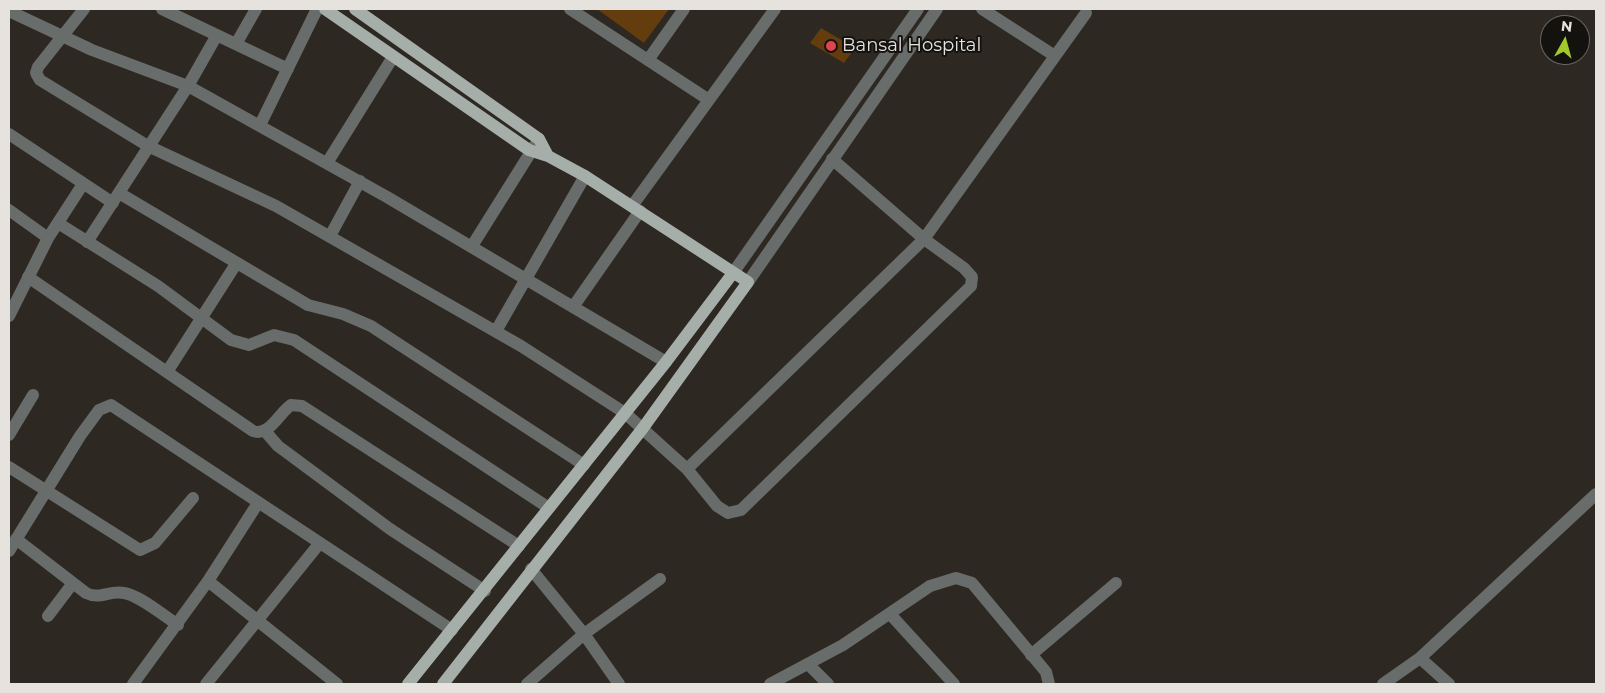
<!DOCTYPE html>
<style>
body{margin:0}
#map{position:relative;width:1605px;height:693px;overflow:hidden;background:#2e2822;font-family:Montserrat,sans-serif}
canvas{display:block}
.frame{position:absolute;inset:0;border:10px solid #e6e2de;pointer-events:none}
.north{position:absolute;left:1540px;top:15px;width:50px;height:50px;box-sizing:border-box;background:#14120f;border:1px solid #686562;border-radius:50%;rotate:7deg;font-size:14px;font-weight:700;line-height:20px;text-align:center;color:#e6e2de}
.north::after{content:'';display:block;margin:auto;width:18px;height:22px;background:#a1c929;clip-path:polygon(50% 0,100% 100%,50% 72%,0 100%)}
</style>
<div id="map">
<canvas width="1605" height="693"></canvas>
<div class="frame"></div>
<div class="north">N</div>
</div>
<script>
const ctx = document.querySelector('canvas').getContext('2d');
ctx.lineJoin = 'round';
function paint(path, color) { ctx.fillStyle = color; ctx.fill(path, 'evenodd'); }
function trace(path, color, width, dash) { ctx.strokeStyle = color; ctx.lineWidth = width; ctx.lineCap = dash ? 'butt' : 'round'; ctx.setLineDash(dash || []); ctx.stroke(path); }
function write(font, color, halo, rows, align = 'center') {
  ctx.font = font + ' Montserrat,sans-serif'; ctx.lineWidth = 4; ctx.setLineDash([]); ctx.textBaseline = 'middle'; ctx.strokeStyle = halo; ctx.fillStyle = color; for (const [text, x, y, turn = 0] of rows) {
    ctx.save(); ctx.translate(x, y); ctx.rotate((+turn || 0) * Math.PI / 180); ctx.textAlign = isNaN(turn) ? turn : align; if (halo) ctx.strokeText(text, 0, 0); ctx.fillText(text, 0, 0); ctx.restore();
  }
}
paint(new Path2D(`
 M 597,9 L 669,9 L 644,43 Z
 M 821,28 L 855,48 L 844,63 L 810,43 Z`), '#633d0e');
trace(new Path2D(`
 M 84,9 L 38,67 L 36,73 L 40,80 L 148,146 L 276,206 L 521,346 L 625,413 L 687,469 L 717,506 L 728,513 L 741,510 L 971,286 L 972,277 L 964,268 L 924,239 L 832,159
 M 162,9 L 288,69
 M 570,9 L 709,100
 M 982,9 L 1055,56
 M 9,11 L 92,50 L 188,86 L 387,197 L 666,362
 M 236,44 L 256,9
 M 648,60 L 684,9
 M 260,125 L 317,9
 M 9,134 L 113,203
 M 327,163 L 393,57
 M 119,193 L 308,305 L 343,314 L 371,326 L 584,465
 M 632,206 L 775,9
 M 9,210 L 48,238
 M 58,223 L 158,286 L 231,340 L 249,345 L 274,335 L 294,340 L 549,508
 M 330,236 L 360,181
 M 87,242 L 188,86 L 217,35
 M 472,246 L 539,139
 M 733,273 L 918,9
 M 28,277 L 253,431 C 269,437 279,413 291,405 L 302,406 L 519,546
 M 748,282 L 937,9
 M 573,307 L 640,211
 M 9,316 L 48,238 L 83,184
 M 496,331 L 585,176
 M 167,372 L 236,264
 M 265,431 L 278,446 L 390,529 L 485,591
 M 9,435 L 33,395
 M 9,467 L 140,550 L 155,543 L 193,498
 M 687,469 L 924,239 L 1086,13
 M 16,539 L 86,593 C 100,600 109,590 124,593 C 139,595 164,616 178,625
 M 9,551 L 80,436 L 99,410 L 111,405 L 452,630
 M 531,569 L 584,634 L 619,684
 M 208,581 L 337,684
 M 890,614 L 954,684
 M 48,616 L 73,583
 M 1031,655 L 1116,583
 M 1420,658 L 1449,684
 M 808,664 L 828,684
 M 133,684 L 208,581 L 258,503
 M 206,684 L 319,544
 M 527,684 L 584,634 L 660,579
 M 770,684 L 843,645 L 930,586 L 956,578 L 972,583 L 1046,672 L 1049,684
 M 1383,684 L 1420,658 L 1596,494`), '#686c6a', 12);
trace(new Path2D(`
 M 325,9 L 529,150 L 548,156 L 585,176 L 748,282 L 643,428 L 443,684
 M 355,9 L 539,139 L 548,156
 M 408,684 L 666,362 L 733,273`), '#a6aeaa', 12);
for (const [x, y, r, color] of [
 [831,46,6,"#e0444e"]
]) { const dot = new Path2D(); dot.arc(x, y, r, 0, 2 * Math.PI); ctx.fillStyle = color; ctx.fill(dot); trace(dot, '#14120f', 2); }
write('18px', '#e6e2de', '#14120f', [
 ["Bansal Hospital",842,46]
], 'left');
</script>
